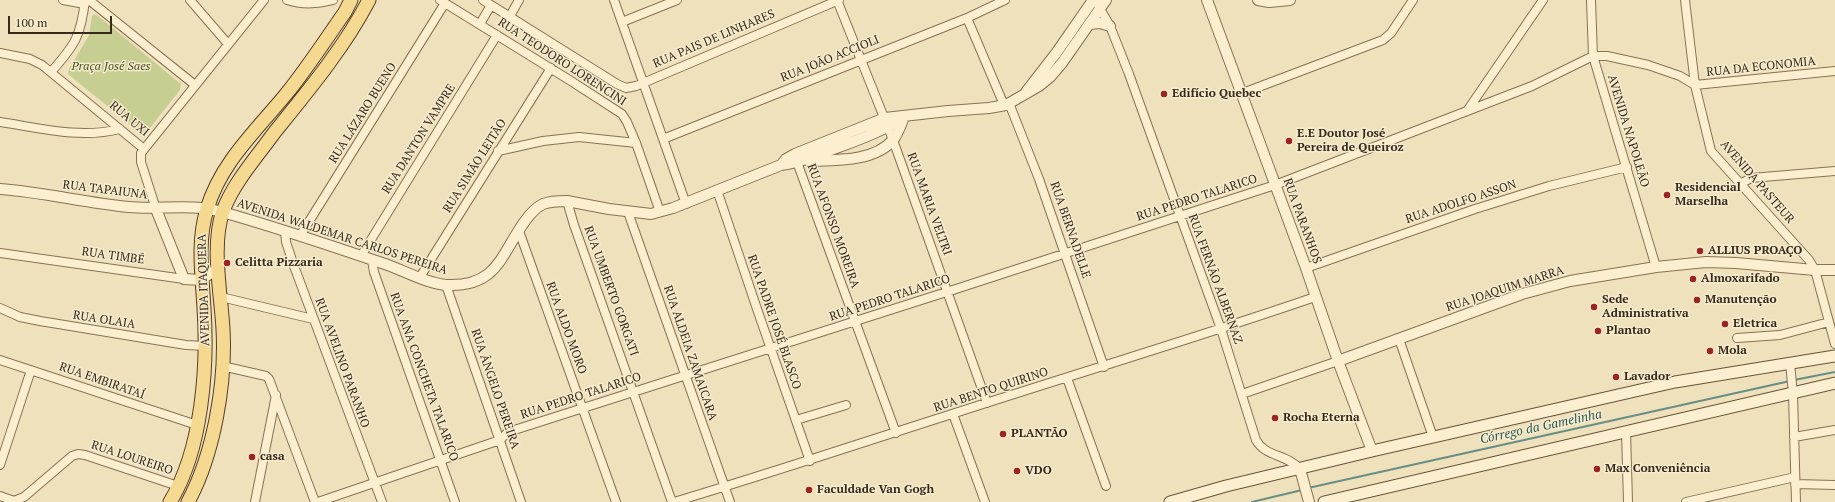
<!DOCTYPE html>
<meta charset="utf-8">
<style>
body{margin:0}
#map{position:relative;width:1835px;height:502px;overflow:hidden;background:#f0e1bd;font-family:"PT Serif",serif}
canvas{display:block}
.scale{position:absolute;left:8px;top:16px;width:104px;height:18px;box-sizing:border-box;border:2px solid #37291b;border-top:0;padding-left:5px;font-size:12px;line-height:14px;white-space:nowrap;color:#37291b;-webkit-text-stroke:3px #f7ebcd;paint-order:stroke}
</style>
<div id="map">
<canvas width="1835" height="502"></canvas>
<div class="scale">100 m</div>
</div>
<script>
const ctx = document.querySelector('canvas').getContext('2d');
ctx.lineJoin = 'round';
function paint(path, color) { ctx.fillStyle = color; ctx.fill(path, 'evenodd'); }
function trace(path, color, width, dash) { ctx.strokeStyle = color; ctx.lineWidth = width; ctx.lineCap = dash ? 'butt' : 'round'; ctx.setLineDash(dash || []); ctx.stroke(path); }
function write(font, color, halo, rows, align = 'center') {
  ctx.font = font + ' "PT Serif",serif'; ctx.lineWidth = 3; ctx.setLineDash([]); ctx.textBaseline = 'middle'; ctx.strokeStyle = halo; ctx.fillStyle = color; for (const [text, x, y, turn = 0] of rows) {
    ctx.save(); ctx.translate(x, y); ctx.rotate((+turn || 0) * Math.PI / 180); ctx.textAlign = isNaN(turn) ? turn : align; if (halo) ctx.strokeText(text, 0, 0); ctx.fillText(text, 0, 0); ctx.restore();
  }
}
paint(new Path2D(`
 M 94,14 L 98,16 L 181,84 L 180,90 L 149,129 L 144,133 L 139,132 L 68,74 L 69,69 L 89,35 L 92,16 Z`), '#c6ce91');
trace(new Path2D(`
 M 1794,380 L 1835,372
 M 1308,488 L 1790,381
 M 1252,502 L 1302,490`), '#688f86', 2);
const minor = new Path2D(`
 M 63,0 L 85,4
 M 89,0 L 195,85
 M 190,0 L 228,44
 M 287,0 C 302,5 318,4 333,0
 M 440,0 L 571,81 L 622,114 L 627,122 L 636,143 L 660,212
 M 483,0 L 617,84 L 626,88 L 636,86 L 839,0
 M 614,0 L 686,204
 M 837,0 L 893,140 L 987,403
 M 1095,0 L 1110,26 L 1129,74 L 1221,329 L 1256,440 C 1265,457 1287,454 1300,469
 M 1591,0 L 1593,56 L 1656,267
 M 1685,0 L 1695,85 L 1711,151 L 1809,260 L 1815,270 L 1835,344
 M 510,16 L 519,0
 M 967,18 L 1004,105
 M 622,22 L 677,0
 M 480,24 L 491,5
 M 0,53 L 30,59 L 42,65 L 144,149
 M 51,72 C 75,45 81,36 85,0
 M 1240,94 L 1383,40 L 1391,33 L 1413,0
 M 1009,103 L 1039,179 L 1104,367
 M 1467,111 L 1543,0
 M 0,122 C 40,128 80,139 120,129
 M 663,139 L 967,18 L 1005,0
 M 498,151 L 543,141 L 579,137 L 636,143
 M 797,162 L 896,433
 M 1740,184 L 1751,178 L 1835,171
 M 717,190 L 757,309 L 810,461
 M 567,201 L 574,225 L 672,502
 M 156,209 L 141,162 L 141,153 L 264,0
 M 628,212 L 730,502
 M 285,231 L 286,242 L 294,266 L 382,502
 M 519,231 L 616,502
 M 300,236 L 445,3
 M 0,253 L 184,279
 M 361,256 L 497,35
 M 372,260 L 374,272 L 455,502
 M 1306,268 L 1475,209 L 1549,186 L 1627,167
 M 420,277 L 551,68
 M 446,285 L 521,502
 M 221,297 L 313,319
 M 0,308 L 20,317 L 40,321 L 186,345 L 206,346
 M 1737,338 L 1780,335 L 1829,322
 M 1399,339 L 1433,437
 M 0,360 L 197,425
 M 1790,363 L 1793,394 L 1796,502
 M 222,366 L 266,376 L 269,379 L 315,502
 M 1067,378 L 1106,486
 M 1242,394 L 1338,361
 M 953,414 L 985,502
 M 796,420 L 846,405
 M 1626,431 L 1628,502
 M 1794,437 L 1835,430
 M 0,465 L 31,370
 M 1795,484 L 1835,485
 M 0,496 L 14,501 L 24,497 L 72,456 L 78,454 L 85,455 L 178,486
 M 255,502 L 276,395
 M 318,502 L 500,440 L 508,432 L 959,288 L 1275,185 L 1532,86 L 1593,56 L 1607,56 L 1648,65 L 1680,76 L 1695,85 L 1835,71
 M 674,502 C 768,474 861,443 955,413 C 1075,374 1196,338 1315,297
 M 1686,502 L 1795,477`);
const tertiary = new Path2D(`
 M 1207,0 L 1306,268 L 1338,361 L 1372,451
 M 1258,0 L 1269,2 L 1290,0
 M 1090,24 L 1100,23 L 1110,26
 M 1026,92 L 1057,52 L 1093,0
 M 809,161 C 836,160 874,162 893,140 C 898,134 901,124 904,117
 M 781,165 L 786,159 L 795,154 L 885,118 L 948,111 L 989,108 L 1006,105 L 1039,86 L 1050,77 L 1062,63 L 1106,0
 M 0,189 C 43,192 86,203 129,207 C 160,210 191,203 222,212 C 276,227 329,245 382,263 C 401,269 427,284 447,285 C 498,287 501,254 525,221 C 530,214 535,208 543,204 C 551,201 559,201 567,201 L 609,209 L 651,214 L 673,208 L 781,165 C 797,164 811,157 826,152 C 852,142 880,133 904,117
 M 156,209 L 184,279 L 201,280 L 218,268
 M 1338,361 L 1522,294 L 1570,281 L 1656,267 L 1706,262 L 1736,263 L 1815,270 L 1835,270
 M 1300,469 L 1309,502`);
const secondary = new Path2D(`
 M 1170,502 L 1226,486 L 1372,451 L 1675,382 L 1835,356
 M 1324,502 L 1835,383`);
const primary = new Path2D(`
 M 170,502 C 202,450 208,368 204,308 C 202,274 197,242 207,209 C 221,162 257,130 287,93 C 308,67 326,39 345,12 L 351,0
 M 188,502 C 214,454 226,383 223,329 C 221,293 211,245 223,211 C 234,182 256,158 274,133 C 308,91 344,48 369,0`);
trace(minor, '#897155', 10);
trace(tertiary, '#897155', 12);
trace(secondary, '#6a5239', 13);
trace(primary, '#563f2a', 15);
trace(minor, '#fbefd0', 8);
trace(tertiary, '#fbefd0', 10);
trace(secondary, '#fbefd0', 11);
trace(primary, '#f6d991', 13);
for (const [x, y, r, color] of [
 [1164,94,4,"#9b2322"],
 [1289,141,4,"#9b2322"],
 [1667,195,4,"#9b2322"],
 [1700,251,4,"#9b2322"],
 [227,263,4,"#9b2322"],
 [1693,279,4,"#9b2322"],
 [1697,300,4,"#9b2322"],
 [1594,307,4,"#9b2322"],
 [1725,324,4,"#9b2322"],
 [1598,331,4,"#9b2322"],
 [1710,351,4,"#9b2322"],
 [1616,377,4,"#9b2322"],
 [1275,418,4,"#9b2322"],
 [1003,434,4,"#9b2322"],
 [252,457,4,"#9b2322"],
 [1597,469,4,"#9b2322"],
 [1017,471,4,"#9b2322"],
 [809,490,4,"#9b2322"]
]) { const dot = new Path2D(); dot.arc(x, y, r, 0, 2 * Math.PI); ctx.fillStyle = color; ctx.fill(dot); trace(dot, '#f7ebcd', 1.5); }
write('12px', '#37291b', '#f7ebcd', [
 ["RUA PAIS DE LINHARES",714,39,-23],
 ["RUA JOÃO ACCIOLI",830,59,-22],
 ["RUA TEODORO LORENCINI",562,62,33],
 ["RUA DA ECONOMIA",1761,67,-6],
 ["RUA LÁZARO BUENO",363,113,-58],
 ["RUA UXI",129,119,40],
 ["AVENIDA NAPOLEÃO",1628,131,73],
 ["RUA DANTON VAMPRE",419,139,-58],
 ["RUA SIMÃO LEITÃO",475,166,-58],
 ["AVENIDA PASTEUR",1757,182,49],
 ["RUA TAPAIUNA",105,190,7],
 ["RUA PEDRO TALARICO",1197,198,-18],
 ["RUA ADOLFO ASSON",1461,202,-18],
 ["RUA MARIA VELTRI",929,204,70],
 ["RUA PARANHOS",1302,221,70],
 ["RUA AFONSO MOREIRA",833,226,70],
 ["RUA BERNADELLE",1070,230,71],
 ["AVENIDA WALDEMAR CARLOS PEREIRA",342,237,18],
 ["RUA TIMBÉ",113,256,8],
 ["RUA FERNÃO ALBERNAZ",1215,279,70],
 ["RUA JOAQUIM MARRA",1505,289,-18],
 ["AVENIDA ITAQUERA",204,290,-92],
 ["RUA UMBERTO GORGATI",611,291,70],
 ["RUA PEDRO TALARICO",890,298,-18],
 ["RUA OLAIA",104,320,9],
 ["RUA PADRE JOSÉ BLASCO",774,322,71],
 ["RUA ALDO MORO",566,328,70],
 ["RUA ALDEIA ZAMAICARA",690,353,71],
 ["RUA AVELINO PARANHO",342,363,70],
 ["RUA ANA CONCHETA TALARICO",424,377,70],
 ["RUA EMBIRATAÍ",102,381,19],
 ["RUA ÂNGELO PEREIRA",495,389,71],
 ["RUA BENTO QUIRINO",991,390,-18],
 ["RUA PEDRO TALARICO",581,396,-18],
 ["RUA LOUREIRO",132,458,18]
]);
write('italic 12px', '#475420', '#f7ebcd', [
 ["Praça José Saes",111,67]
]);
write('bold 12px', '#37291b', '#f7ebcd', [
 ["Edifício Quebec",1172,94],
 ["E.E Doutor José",1297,134],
 ["Pereira de Queiroz",1297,148],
 ["Residencial",1675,188],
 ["Marselha",1675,202],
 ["ALLIUS PROAÇO",1708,251],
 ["Celitta Pizzaria",235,263],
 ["Almoxarifado",1701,279],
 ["Sede",1602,300],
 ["Administrativa",1602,314],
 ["Manutenção",1705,300],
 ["Eletrica",1733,324],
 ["Plantao",1606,331],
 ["Mola",1718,351],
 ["Lavador",1624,377],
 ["Rocha Eterna",1283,418],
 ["PLANTÃO",1011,434],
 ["casa",260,457],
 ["Max Conveniência",1605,469],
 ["VDO",1025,471],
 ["Faculdade Van Gogh",817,490]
], 'left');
write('italic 13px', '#295855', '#f7ebcd', [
 ["Córrego da Gamelinha",1541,427,-12]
]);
</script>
